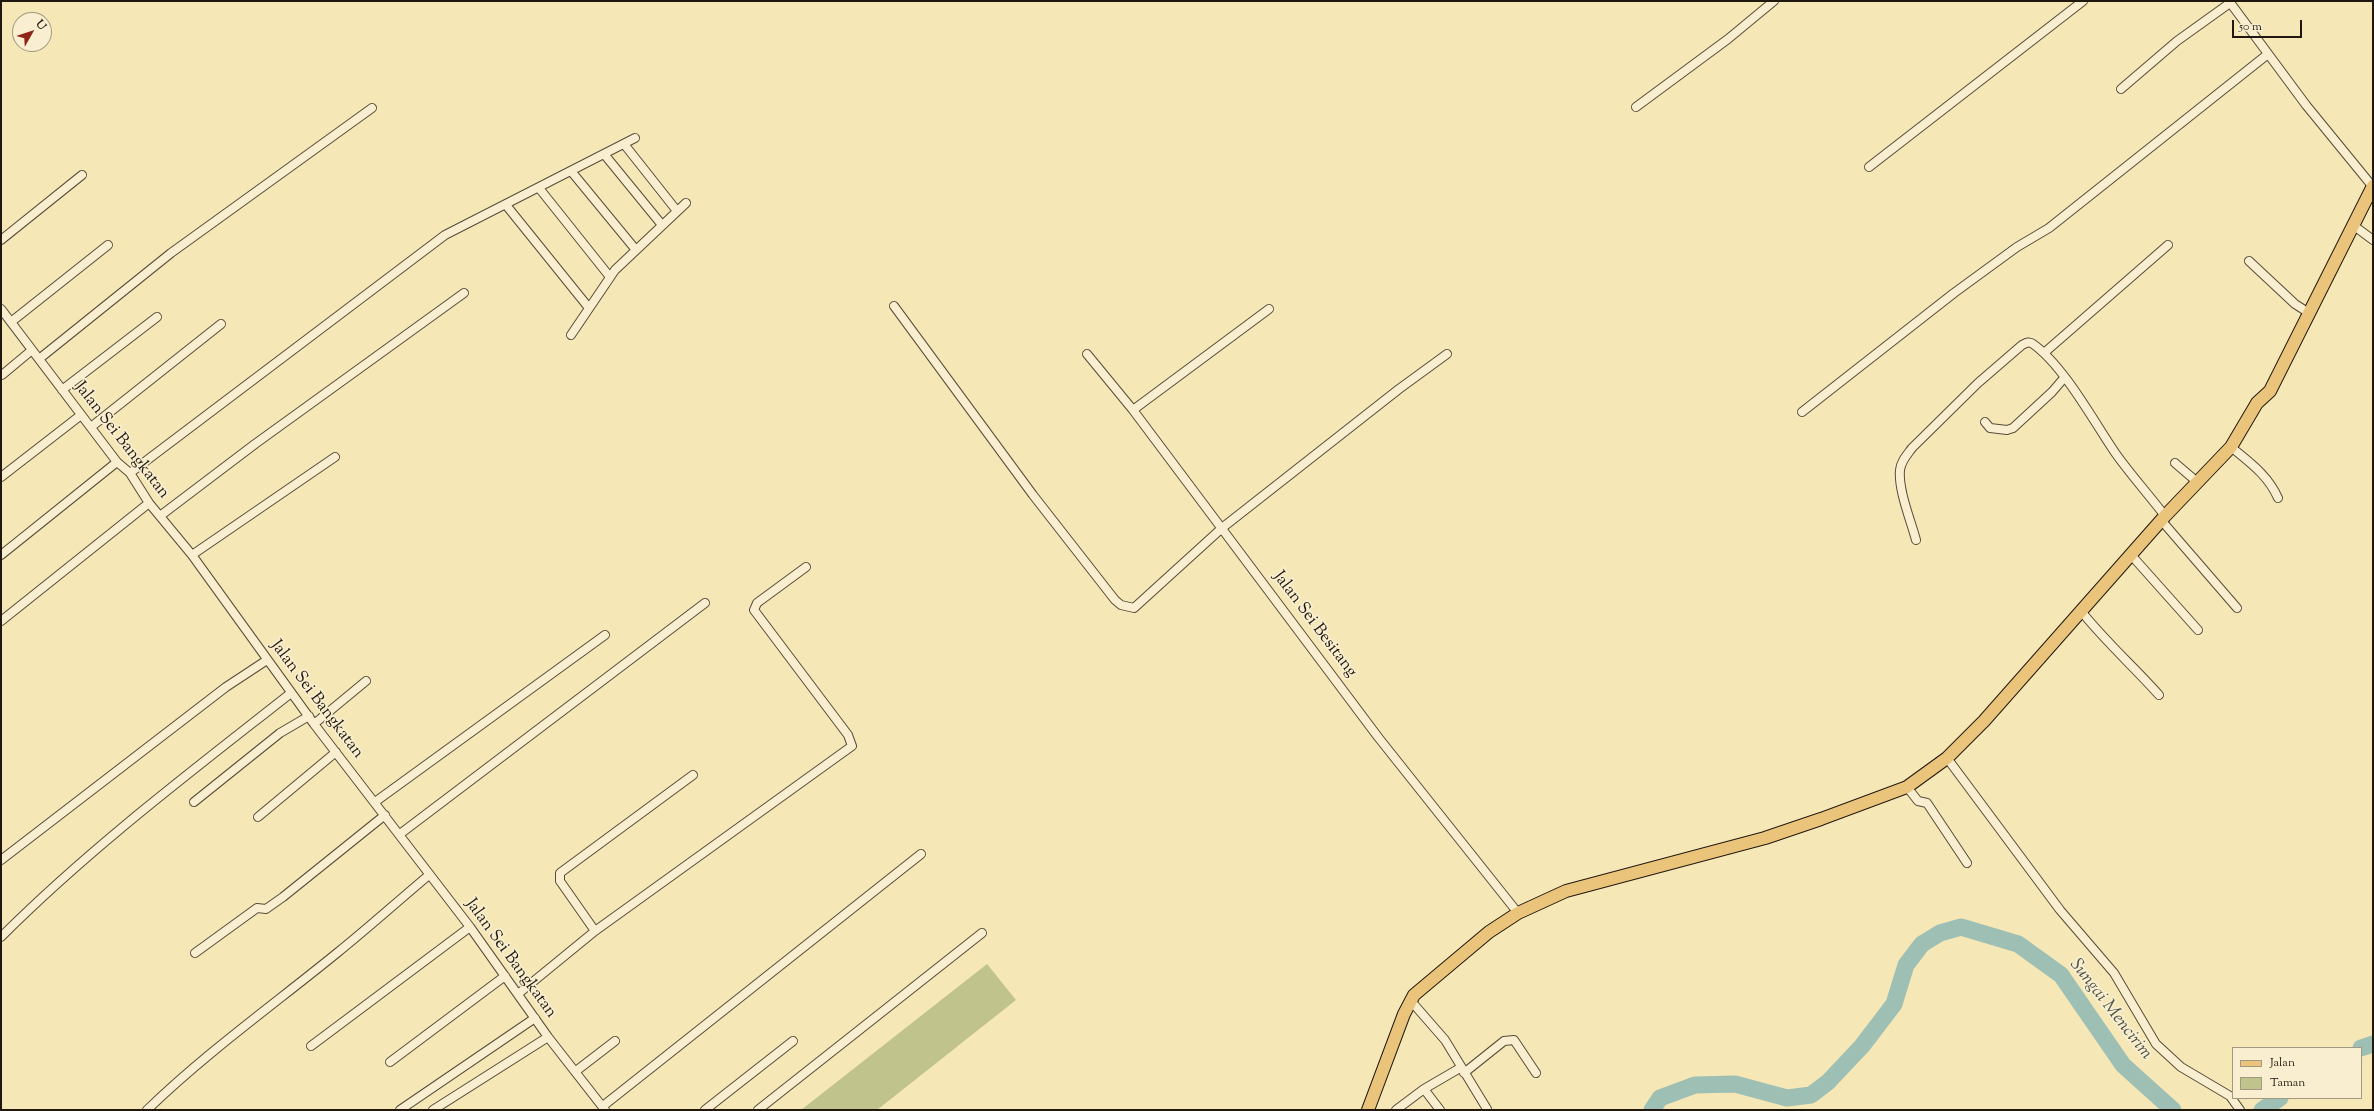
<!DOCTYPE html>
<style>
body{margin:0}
#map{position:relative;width:2374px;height:1111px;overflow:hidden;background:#f6e7b7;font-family:"Sorts Mill Goudy",serif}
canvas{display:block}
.frame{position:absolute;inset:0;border:2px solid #20180e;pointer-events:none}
.legend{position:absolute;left:2232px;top:1047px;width:130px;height:52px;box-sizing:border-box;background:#f9efd0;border:1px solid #a29982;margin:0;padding:5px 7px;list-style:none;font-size:12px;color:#20180e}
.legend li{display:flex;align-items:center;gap:8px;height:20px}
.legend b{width:20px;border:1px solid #a29982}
.north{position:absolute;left:12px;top:12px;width:40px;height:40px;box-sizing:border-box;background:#f9efd0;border:1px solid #a29982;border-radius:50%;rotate:51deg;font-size:11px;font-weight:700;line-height:16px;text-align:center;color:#20180e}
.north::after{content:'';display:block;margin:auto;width:14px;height:18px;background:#8f2418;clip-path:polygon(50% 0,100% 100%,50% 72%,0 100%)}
.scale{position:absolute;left:2232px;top:20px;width:70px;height:18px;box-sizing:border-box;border:2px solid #20180e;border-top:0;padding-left:5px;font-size:12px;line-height:14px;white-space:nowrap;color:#20180e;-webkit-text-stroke:3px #f9efd0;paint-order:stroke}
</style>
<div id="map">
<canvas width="2374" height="1111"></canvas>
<div class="frame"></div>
<ul class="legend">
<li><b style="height:5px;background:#ebc47c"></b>Jalan</li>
<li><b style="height:11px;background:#c0c48c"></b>Taman</li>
</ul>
<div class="north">U</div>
<div class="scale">50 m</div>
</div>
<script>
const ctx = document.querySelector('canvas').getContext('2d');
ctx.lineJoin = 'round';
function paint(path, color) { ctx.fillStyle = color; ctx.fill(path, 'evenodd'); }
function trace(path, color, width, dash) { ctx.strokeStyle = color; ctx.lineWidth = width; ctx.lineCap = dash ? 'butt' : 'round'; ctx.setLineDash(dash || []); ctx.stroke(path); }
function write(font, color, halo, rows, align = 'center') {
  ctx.font = font + ' "Sorts Mill Goudy",serif'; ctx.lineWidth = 3.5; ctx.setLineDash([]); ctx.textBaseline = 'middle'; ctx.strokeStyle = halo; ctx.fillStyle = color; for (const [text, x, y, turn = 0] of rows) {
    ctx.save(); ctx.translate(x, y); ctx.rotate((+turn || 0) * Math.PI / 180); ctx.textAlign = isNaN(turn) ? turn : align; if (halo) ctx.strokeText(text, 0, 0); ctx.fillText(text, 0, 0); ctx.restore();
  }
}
paint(new Path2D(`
 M 987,964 L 1016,1000 L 877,1110 L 801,1110 Z`), '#c0c48c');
trace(new Path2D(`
 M 2361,1048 L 2373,1044
 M 1652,1110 L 1660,1098 L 1695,1085 L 1735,1084 L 1787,1098 L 1811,1095 L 1828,1082 L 1862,1046 L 1894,1004 L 1906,965 L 1922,944 L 1940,933 L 1961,927 L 2018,944 L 2061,975 L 2123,1065 L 2173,1110
 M 2262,1110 L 2280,1098`), '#9dbfb4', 17);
const street = new Path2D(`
 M 2229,1 L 2306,105 L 2373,187
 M 2121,89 L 2177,41 L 2230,3
 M 1636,107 L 1728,39 L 1774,1
 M 624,144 L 677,211
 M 604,154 L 662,225
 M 1869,167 L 2083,1
 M 571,171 L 636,250
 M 539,188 L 610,277
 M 506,205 L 589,308
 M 2353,225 L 2373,240
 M 1,240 L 82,175
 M 2249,261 L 2295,304 L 2309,313
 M 894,306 L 1033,495 L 1115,600 L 1121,605 L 1134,608 L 1222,528 L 1399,389 L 1447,354
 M 1,309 L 117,462 L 130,473 L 149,503 L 192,555 L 314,724 L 470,927 L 548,1037 L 605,1110
 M 11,322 L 108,245
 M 571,335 L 615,270 L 686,203
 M 2044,353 L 2168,245
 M 1087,354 L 1133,410 L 1378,737 L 1518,913
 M 39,359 L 171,253 L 372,108
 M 2,375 L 32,350
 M 62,390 L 157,317
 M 1133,410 L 1269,309
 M 1802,412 L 1954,293 L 2017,247 L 2049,228 L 2268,54
 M 1985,422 L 1990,428 L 2007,430 L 2013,428 L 2052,392 L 2064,378
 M 91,427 L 221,324
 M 2231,447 C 2249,462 2268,475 2278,498
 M 2175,463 L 2196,481
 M 130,473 L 445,235 L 635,138
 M 1,477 L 81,415
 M 160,516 L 255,444 L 464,293
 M 2161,520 L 2237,608
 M 1916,540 C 1911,521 1898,490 1900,470 C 1901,461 1907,455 1912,448 L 1978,383 L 2022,345 C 2026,343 2029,341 2033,344 C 2064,366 2094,422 2116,454 C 2131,475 2149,495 2165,516
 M 1,555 L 117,462
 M 192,555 L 335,457
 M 2132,556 L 2198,630
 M 2081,611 C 2105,641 2133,666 2159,695
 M 1,621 L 149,503
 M 314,724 L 366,681
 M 1947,758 L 2060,910 L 2114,973 L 2156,1044 L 2181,1067 L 2230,1096 L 2240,1110
 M 1907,787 L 1918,801 L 1927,803 L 1967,863
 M 194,802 L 280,733 L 309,716
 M 375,802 L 605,635
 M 258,817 L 336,752
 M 400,834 L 705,603
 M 1,860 L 226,687 L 267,660
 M 595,931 L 560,881 L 560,873 L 693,775
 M 1,937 C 90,848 192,771 291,693
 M 195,953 L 257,908 L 266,909 L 283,897 L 385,815
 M 518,994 L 595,931 L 852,746 L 848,735 L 754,610 L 757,603 L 806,567
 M 1411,1001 L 1445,1040 L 1487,1109
 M 311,1046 L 470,927
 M 390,1062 L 505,976
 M 576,1071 L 615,1041
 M 1464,1073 L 1504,1041 L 1514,1040 L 1536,1073
 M 1424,1089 L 1460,1068
 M 603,1106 L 921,854
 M 147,1110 C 206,1053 273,1005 337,953 C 368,928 398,901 429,875
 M 400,1110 L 535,1018
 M 433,1110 L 548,1037
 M 705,1110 L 793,1041
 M 758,1110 L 982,933
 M 1396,1110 L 1424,1089 L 1440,1110`);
const primary = new Path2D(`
 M 1368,1110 L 1404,1014 L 1414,995 L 1489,932 L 1518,913 L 1566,891 L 1765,838 L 1821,819 L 1907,787 L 1947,758 L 1984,721 L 2165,516 L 2231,447 L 2257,403 L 2270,391 L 2373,186`);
trace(street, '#564c38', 10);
trace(primary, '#20180e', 14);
trace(street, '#f9efd0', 8);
trace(primary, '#ebc47c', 12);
write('17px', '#20180e', '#f9efd0', [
 ["Jalan Sei Bangkatan",121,441,52],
 ["Jalan Sei Besitang",1314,625,53],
 ["Jalan Sei Bangkatan",316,700,53],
 ["Jalan Sei Bangkatan",510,959,54]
]);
write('italic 18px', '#4c5248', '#f9efd0', [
 ["Sungai Mencirim",2110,1010,52]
]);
</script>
